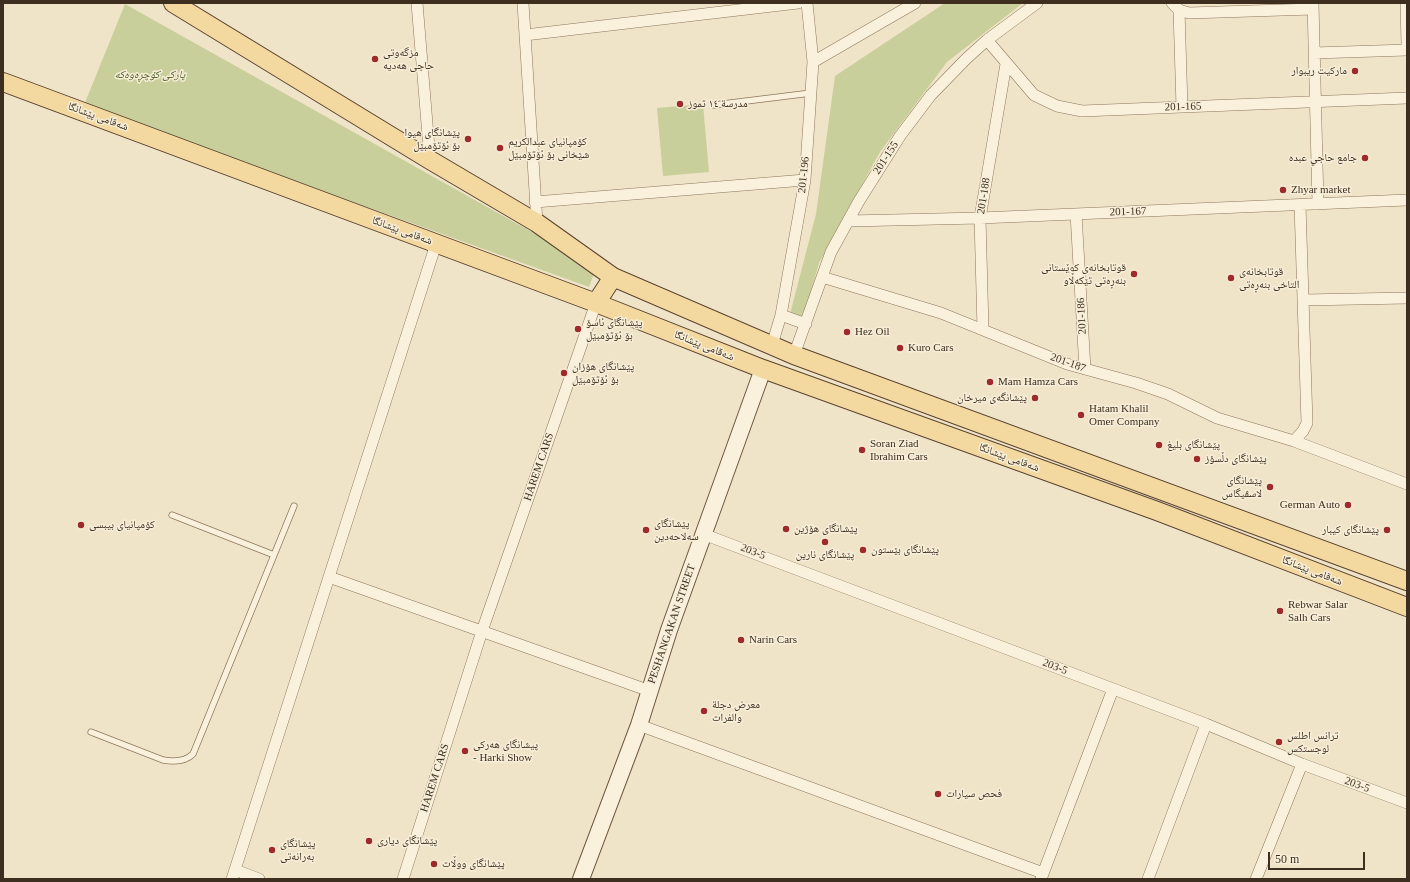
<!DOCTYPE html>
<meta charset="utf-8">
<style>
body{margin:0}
#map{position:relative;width:1410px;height:882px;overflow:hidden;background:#f0e4c8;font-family:"Times New Roman",serif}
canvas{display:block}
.frame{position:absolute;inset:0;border:4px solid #3d2e20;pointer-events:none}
.scale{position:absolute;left:1268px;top:852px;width:97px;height:18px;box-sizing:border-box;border:2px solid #3d2e20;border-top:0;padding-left:5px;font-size:12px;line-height:14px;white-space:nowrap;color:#3d2e20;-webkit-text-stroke:3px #f7eed8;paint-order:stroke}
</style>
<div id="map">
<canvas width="1410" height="882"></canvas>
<div class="frame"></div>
<div class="scale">50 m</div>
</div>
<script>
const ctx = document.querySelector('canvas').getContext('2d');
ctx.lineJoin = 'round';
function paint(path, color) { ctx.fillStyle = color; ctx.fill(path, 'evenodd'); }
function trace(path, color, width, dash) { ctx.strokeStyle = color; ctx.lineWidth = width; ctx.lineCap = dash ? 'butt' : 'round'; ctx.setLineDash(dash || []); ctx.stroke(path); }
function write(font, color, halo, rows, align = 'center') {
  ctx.font = font + ' "Times New Roman","Noto Naskh Arabic",serif'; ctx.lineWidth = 3; ctx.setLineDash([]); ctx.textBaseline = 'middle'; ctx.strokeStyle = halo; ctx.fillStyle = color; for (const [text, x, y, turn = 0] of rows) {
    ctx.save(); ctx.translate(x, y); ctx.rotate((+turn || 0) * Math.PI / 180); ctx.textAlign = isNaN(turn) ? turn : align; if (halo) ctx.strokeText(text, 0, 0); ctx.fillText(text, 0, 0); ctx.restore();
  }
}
paint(new Path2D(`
 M 945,3 L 1023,3 L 947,62 L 880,152 L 819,263 L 804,316 L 790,314 L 816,214 L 835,76 Z
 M 125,4 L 596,268 L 589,287 L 84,105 Z
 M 703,104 L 709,172 L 663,176 L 657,108 Z`), '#c9cf9b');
const lane = new Path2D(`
 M 714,105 L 811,93
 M 172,515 L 274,555
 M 91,732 L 163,760 C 174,762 185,762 193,754 L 294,506`);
const street = new Path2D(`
 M 417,3 L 430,160
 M 523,3 L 537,223
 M 1172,3 L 1179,10 L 1189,13 L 1313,9
 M 1313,3 L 1318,204
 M 1406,3 L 1407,44
 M 1179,10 L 1182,107
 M 525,35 L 798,3
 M 987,40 L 1034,95 L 1057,106 L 1082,111 L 1407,98
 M 1314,53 L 1407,50
 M 813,62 L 915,3
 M 535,202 L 805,180
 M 1076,214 L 1085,369
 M 849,221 L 980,218 L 1407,200
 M 822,277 L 941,313 L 1067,364 L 1136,383 L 1168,394 L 1217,418 L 1294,441 L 1303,431 L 1307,423 L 1300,205
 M 1304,300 L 1407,298
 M 781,315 L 806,324
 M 983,329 L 980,218 L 1006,64
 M 772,345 L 781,315 L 805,180 L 813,62 L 807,3
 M 794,355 L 831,252 L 859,201 L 900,136 L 931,95 L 966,59 L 987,40 L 1037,3
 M 1294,441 L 1407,484
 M 703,534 L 1206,724 L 1302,764 L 1407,803
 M 329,577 L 650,691
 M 639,725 L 1043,873
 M 235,870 L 259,879
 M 232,879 L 436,244
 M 403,879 L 482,631 L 596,303
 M 1041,879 L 1113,689
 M 1148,879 L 1206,724
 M 1256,879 L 1302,764`);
const secondary = new Path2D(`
 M 581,879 L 639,725 L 669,630 L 763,369`);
const primary = new Path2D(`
 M 173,3 L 430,160 L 537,223 L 613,277 L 794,355 L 1407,581
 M 3,82 L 596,303 L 763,369 L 1157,511 L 1407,607
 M 596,303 L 613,277`);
trace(lane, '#8d765c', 7);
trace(street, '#8d765c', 12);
trace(secondary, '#6f573f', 18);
trace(primary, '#5b4430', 20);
trace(lane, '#faf1dc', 5.5);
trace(street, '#faf1dc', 11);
trace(secondary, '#faf1dc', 16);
trace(primary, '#f3d9a0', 18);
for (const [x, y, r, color] of [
 [375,59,4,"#9e2a2b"],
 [1355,71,4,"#9e2a2b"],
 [680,104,4,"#9e2a2b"],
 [468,139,4,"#9e2a2b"],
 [500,148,4,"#9e2a2b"],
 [1365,158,4,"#9e2a2b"],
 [1283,190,4,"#9e2a2b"],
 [1134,274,4,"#9e2a2b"],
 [1231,278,4,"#9e2a2b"],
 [578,329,4,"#9e2a2b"],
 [847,332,4,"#9e2a2b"],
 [900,348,4,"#9e2a2b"],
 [564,373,4,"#9e2a2b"],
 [990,382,4,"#9e2a2b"],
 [1035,398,4,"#9e2a2b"],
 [1081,415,4,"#9e2a2b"],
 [1159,445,4,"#9e2a2b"],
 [862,450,4,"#9e2a2b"],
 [1197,459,4,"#9e2a2b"],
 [1270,487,4,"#9e2a2b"],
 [1348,505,4,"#9e2a2b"],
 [81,525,4,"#9e2a2b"],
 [786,529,4,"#9e2a2b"],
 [646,530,4,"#9e2a2b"],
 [1387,530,4,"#9e2a2b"],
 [825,542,4,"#9e2a2b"],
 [863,550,4,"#9e2a2b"],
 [1280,611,4,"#9e2a2b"],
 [741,640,4,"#9e2a2b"],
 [704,711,4,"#9e2a2b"],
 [1279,742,4,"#9e2a2b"],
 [465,751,4,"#9e2a2b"],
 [938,794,4,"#9e2a2b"],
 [369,841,4,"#9e2a2b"],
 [272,850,4,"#9e2a2b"],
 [434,864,4,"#9e2a2b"]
]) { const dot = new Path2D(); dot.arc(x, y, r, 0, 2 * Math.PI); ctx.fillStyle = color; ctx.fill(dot); trace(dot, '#f7eed8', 1.5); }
write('11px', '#3d2e20', '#f7eed8', [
 ["مزگەوتی",383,53],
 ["حاجی هەدیە",383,66],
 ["ماركيت ريبوار",1347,71,"right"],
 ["مدرسة ١٤ تموز",688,104],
 ["پێشانگای هیوا",460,133,"right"],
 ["بۆ ئۆتۆمبێل",460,146,"right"],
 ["کۆمپانیای عبدالكريم",508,142],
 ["شێخانی بۆ ئۆتۆمبێل",508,155],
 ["جامع حاجي عبده",1357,158,"right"],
 ["Zhyar market",1291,190],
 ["قوتابخانەی کوێستانی",1126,268,"right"],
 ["بنەڕەتی تێکەڵاو",1126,281,"right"],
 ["قوتابخانەی",1239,272],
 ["التاخی بنەڕەتی",1239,285],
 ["پێشانگای ئاسۆ",586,323],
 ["بۆ ئۆتۆمبێل",586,336],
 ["Hez Oil",855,332],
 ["Kuro Cars",908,348],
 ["پێشانگای هۆزان",572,367],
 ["بۆ ئۆتۆمبێل",572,380],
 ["Mam Hamza Cars",998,382],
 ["پێشانگەی میرخان",1027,398,"right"],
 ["Hatam Khalil",1089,409],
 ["Omer Company",1089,422],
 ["Soran Ziad",870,444],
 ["Ibrahim Cars",870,457],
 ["پێشانگای بلیغ",1167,445],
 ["پێشانگای دڵسۆز",1205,459],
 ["پێشانگای",1262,481,"right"],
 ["لاسڤیگاس",1262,494,"right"],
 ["German Auto",1340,505,"right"],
 ["پێشانگای",654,524],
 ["سەلاحەدین",654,537],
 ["كۆمپانیای بیبسی",89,525],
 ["پێشانگای هۆژین",794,529],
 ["پێشانگای کیبار",1379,530,"right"],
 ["پێشانگای بێستون",871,550],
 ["پێشانگای نارین",825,555,"center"],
 ["Rebwar Salar",1288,605],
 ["Salh Cars",1288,618],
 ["Narin Cars",749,640],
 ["معرض دجلة",712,705],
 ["والفرات",712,718],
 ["ترانس اطلس",1287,736],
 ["لوجستكس",1287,749],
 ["پیشانگای هەرکی",473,745],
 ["- Harki Show",473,758],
 ["فحص سيارات",946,794],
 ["پێشانگای دیاری",377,841],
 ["پێشانگای",280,844],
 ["بەرانەتی",280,857],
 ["پێشانگای ووڵات",442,864]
], 'left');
write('italic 11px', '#4d5a26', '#f7eed8', [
 ["پارکی کۆچڕەوەکە",150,75]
]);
write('11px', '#3d2e20', '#f7eed8', [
 ["201-165",1183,107,-2],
 ["شەقامی پێشانگا",98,117,20],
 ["201-155",886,158,-57],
 ["201-196",804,175,-84],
 ["201-188",984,196,-81],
 ["201-167",1128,212,-2],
 ["شەقامی پێشانگا",402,231,20],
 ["201-186",1082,316,-93],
 ["شەقامی پێشانگا",704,346,22],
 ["201-187",1068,363,20],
 ["شەقامی پێشانگا",1009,458,20],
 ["HAREM CARS",539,467,-71],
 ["203-5",753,552,21],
 ["شەقامی پێشانگا",1312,571,21],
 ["PESHANGAKAN STREET",672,624,-71],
 ["203-5",1055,667,21],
 ["HAREM CARS",435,778,-72],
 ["203-5",1357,785,20]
]);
</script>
